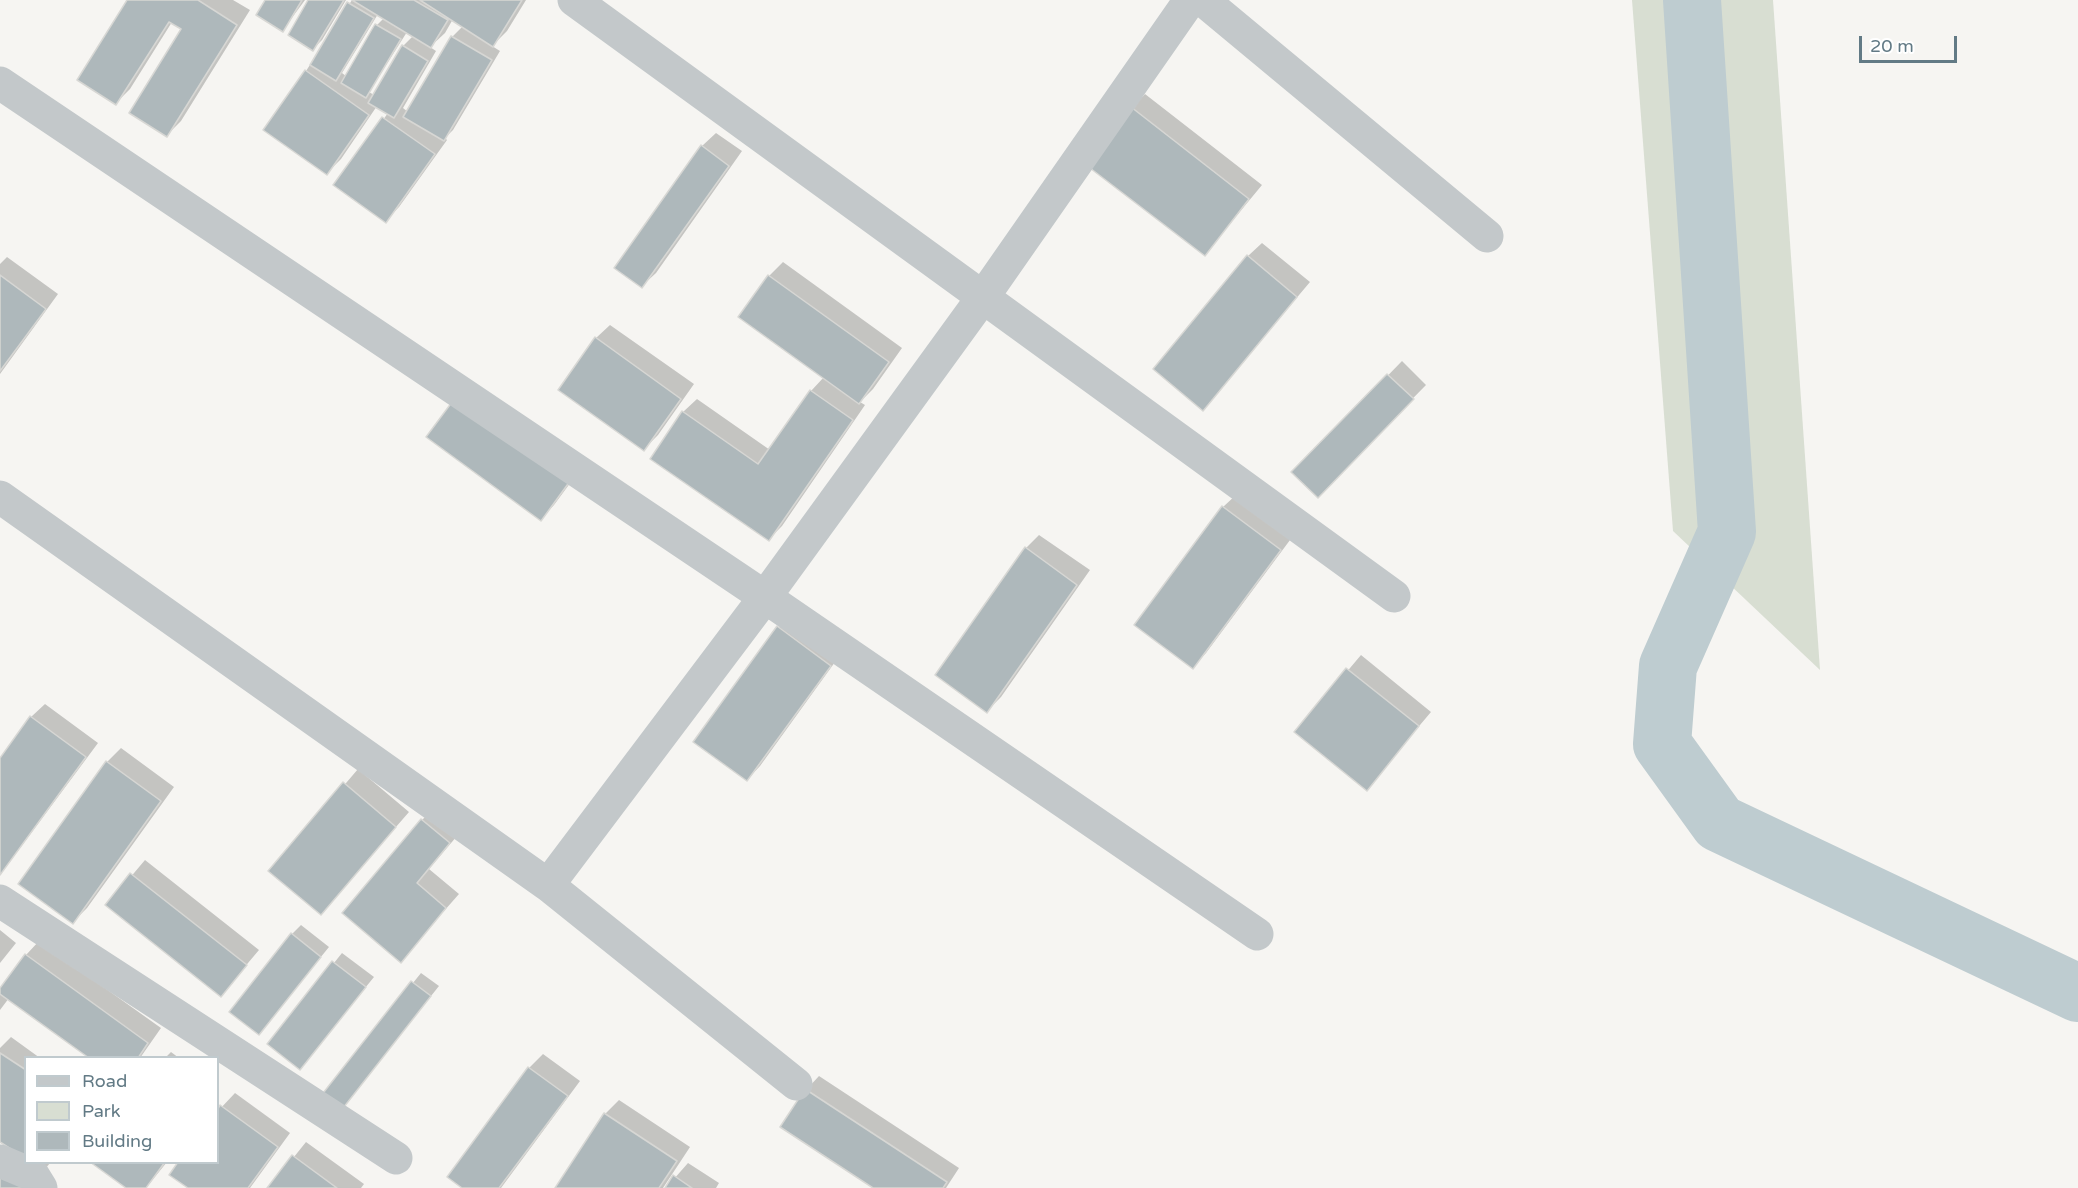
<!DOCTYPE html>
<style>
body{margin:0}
#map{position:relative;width:2078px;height:1188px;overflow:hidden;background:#f6f5f2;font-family:"Varela Round",sans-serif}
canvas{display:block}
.legend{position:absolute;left:24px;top:1056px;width:195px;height:108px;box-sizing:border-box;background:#fff;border:2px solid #c0cace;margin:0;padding:8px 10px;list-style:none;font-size:18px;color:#627a85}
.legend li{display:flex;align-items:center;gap:12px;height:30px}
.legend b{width:30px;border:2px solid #c0cace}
.scale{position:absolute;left:1859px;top:36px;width:98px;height:27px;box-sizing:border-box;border:3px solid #627a85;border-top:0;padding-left:8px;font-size:18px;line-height:21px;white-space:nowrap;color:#627a85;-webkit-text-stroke:4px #fff;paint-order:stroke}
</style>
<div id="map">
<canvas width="2078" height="1188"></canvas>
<ul class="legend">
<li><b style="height:8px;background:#c3c8ca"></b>Road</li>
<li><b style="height:16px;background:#d8ded2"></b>Park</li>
<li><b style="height:16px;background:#aeb8bb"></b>Building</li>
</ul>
<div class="scale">20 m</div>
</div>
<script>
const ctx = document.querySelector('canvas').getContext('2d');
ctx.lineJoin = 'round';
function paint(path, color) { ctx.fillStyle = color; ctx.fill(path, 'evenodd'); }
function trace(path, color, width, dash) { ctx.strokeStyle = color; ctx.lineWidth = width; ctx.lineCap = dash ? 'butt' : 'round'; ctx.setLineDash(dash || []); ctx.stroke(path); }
paint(new Path2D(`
 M 1632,0 L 1773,0 L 1820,670 L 1673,531 Z`), '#d8ded2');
paint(new Path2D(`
 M 128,0 L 233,0 L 250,10 L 181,121 L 167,135 L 183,29 L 172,22 L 130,89 L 116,103 Z
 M 267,0 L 305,0 L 283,30 Z
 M 310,0 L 346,0 L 322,40 L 313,49 Z
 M 352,0 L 526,0 L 507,31 L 492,46 L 500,51 L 453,130 L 445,138 L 447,140 L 399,207 L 385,221 L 336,185 L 388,113 L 377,106 L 341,159 L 327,173 L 306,71 ZM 378,14 L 384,18 L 377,25 L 346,76 L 342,73 ZM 453,19 L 463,26 L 452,37 L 408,112 L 403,108 L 436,51 L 430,47 L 445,33 ZM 407,32 L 413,36 L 403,46 L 374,95 L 369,92 Z
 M 1145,94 L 1262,185 L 1205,254 L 1132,108 Z
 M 716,133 L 742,151 L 656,273 L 642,286 L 702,146 Z
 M 1262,243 L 1310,282 L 1203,409 L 1248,256 Z
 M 7,257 L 58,294 L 0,374 L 0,264 Z
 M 783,262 L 902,348 L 873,389 L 860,402 L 865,405 L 782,526 L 769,539 L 683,412 L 697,399 L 770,450 L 811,391 L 824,377 L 769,276 Z
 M 610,325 L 694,384 L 658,435 L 644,449 L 596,338 Z
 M 1402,361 L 1426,385 L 1318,495 L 1294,472 Z
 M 428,436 L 585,463 L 554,505 L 541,519 Z
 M 1237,494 L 1293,536 L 1206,653 L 1193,667 L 1223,507 Z
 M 1039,535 L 1090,570 L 1001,697 L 987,711 L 1026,548 Z
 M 792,614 L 843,651 L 760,766 L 747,780 L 779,627 Z
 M 1361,655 L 1431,712 L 1366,789 L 1296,732 Z
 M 45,704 L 98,743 L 0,875 L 0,761 L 31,717 Z
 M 121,748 L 174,787 L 87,908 L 73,922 L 20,884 L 107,762 Z
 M 358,769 L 409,812 L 321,913 L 271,871 Z
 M 436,806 L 463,829 L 429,869 L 459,894 L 400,961 L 422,820 Z
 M 145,860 L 259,950 L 221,995 L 107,905 Z
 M 301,925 L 329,947 L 259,1033 L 292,934 Z
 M 0,930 L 16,943 L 0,963 Z
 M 39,941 L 161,1028 L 140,1058 L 92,1058 L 9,998 L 0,1010 L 0,991 L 26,955 Z
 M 342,953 L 374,977 L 300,1068 L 269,1044 Z
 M 421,973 L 439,986 L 340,1110 L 322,1096 Z
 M 11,1037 L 40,1058 L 26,1058 L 26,1157 L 0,1140 L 0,1048 Z
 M 171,1052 L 179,1058 L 165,1058 Z
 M 543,1054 L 580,1081 L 501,1188 L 465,1188 L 449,1177 L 529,1068 Z
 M 819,1076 L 959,1168 L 946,1188 L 875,1188 L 806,1090 Z
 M 235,1093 L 290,1133 L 250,1188 L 190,1188 L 218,1162 L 218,1111 Z
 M 619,1100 L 690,1147 L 663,1188 L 556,1188 L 605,1114 Z
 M 306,1142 L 364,1184 L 361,1188 L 269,1188 Z
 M 33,1162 L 51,1162 L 44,1170 L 0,1188 Z
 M 93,1162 L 167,1162 L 146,1188 L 128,1188 Z
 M 688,1163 L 719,1183 L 716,1188 L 666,1188 Z`), '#0003');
trace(new Path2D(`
 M 1692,0 L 1727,532 L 1668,666 L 1662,744 L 1719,823 L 2078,993`), '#beccd0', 58);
const building = new Path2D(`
 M 127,0 L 198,0 L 237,25 L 167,137 L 129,113 L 181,29 L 169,22 L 116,105 L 77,80 Z
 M 265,0 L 302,0 L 283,32 L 256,15 Z
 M 308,0 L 344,0 L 313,51 L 288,35 Z
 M 352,0 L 414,0 L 448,20 L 431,48 Z
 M 420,0 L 522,0 L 493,47 Z
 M 347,2 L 374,18 L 336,81 L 310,65 Z
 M 375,24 L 401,39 L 366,98 L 341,83 Z
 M 451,36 L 492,60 L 444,141 L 403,117 Z
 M 402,45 L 428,61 L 394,118 L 368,103 Z
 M 305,70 L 369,115 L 327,175 L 263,130 Z
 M 1131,107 L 1249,199 L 1205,256 L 1086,165 Z
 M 382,117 L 435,154 L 386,223 L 333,185 Z
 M 701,145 L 729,166 L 642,288 L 614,268 Z
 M 1247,255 L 1297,297 L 1203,411 L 1153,369 Z
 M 0,275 L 46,309 L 0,371 Z
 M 768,275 L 889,362 L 859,404 L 738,317 Z
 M 595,337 L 681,399 L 644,451 L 558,390 Z
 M 1387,374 L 1414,399 L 1318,498 L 1291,472 Z
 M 810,390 L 853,420 L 769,541 L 650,459 L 682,411 L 758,464 Z
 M 458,394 L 573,477 L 541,521 L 426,437 Z
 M 1222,506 L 1281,550 L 1193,669 L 1134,625 Z
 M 1025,547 L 1077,585 L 987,713 L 935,675 Z
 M 777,626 L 831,666 L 747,781 L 693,742 Z
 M 1346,668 L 1419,726 L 1367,791 L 1294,732 Z
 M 30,716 L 86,757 L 0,875 L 0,758 Z
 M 106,761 L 161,801 L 73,924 L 18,884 Z
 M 343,782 L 396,827 L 321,915 L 268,871 Z
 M 421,819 L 450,843 L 417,883 L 446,908 L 401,963 L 342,913 Z
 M 130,873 L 247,965 L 221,997 L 105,905 Z
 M 291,933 L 321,957 L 259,1035 L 229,1012 Z
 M 25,954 L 148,1043 L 138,1058 L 89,1058 L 0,994 L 0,988 Z
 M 332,961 L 366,987 L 300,1070 L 267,1044 Z
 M 411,981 L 431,996 L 340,1112 L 320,1097 Z
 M 0,1053 L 26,1070 L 26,1159 L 0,1142 Z
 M 528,1067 L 568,1096 L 499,1188 L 462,1188 L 447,1177 Z
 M 805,1089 L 947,1182 L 943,1188 L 873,1188 L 780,1127 Z
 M 220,1105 L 278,1147 L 248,1188 L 188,1188 L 169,1175 L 178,1162 L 218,1162 L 218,1109 Z
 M 604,1113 L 677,1161 L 659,1188 L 555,1188 Z
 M 292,1155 L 337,1188 L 267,1188 Z
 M 90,1162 L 165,1162 L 146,1188 L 126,1188 Z
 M 0,1173 L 32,1188 L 0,1188 Z
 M 673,1175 L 692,1188 L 665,1188 Z`);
paint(building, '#aeb8bb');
trace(building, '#d7d7d4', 1.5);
trace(new Path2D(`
 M 574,0 L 1394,596
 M 1203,0 L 1487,236
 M 0,83 L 765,597 L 1257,934
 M 0,497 L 548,885 L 796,1084
 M 548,885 L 765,597 L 983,297 L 1190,0
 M 0,901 L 396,1158
 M 0,1161 L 33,1175 L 41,1188`), '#c3c8ca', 33);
</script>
